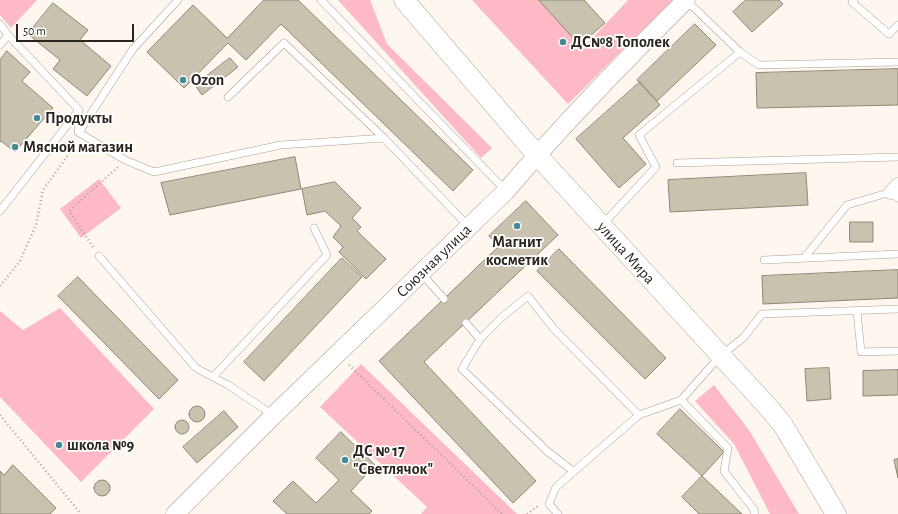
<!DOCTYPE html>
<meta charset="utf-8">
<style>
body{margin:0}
#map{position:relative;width:898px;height:514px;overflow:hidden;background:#fef7f0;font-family:"Alegreya Sans",sans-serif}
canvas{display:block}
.scale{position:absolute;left:16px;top:24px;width:118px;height:18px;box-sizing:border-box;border:2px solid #2b251f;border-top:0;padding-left:5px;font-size:12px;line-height:14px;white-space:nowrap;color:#2b251f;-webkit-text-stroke:3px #fff;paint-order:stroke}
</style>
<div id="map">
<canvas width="898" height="514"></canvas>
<div class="scale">50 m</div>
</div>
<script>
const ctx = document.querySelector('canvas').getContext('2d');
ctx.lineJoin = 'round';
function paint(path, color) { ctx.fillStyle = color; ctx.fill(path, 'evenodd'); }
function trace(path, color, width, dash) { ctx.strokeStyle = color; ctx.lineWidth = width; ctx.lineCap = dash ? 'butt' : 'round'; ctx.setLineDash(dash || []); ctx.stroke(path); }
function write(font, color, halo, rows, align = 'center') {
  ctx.font = font + ' "Alegreya Sans",sans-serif'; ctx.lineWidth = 3.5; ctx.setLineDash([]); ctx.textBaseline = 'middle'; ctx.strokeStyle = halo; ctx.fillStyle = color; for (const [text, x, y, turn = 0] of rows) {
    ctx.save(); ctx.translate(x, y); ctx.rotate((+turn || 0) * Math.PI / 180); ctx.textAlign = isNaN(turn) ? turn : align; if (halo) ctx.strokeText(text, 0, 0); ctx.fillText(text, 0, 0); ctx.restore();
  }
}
paint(new Path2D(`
 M 0,0 L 37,0 L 11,28 L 0,15 Z
 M 338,0 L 370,0 L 387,44 L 492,148 L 481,158 Z
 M 472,0 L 541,0 L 586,45 L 628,0 L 673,0 L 568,104 Z
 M 99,179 L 121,208 L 81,238 L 60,209 Z
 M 60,308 L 154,409 L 81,482 L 0,397 L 0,311 L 23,330 Z
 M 361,364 L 517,514 L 421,514 L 427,507 L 320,407 Z
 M 714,385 L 749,430 L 799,514 L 770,514 L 734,444 L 695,401 Z`), '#feb9c6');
const building = new Path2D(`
 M 264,0 L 298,0 L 473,170 L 453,191 L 281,24 L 246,60 L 228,43 L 184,88 L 147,52 L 193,5 L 227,38 Z
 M 539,0 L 584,0 L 605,23 L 580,45 Z
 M 746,0 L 779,0 L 783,4 L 752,32 L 733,12 Z
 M 53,3 L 88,30 L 80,40 L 111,66 L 87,96 L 53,69 L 60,60 L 28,34 Z
 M 695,24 L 716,45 L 657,101 L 637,80 Z
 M 7,51 L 30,72 L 22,81 L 53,108 L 15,152 L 1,141 L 0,142 L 0,60 Z
 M 230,58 L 238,67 L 202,95 L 195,85 Z
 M 898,69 L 898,105 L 757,108 L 756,73 Z
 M 640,82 L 660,105 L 623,138 L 646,164 L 619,188 L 576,139 Z
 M 295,157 L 301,189 L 170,215 L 161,183 Z
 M 806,173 L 808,205 L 670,212 L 668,180 Z
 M 335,182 L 361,208 L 352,218 L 361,227 L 357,231 L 386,259 L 366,279 L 339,252 L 343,247 L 333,237 L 341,226 L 325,211 L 307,215 L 302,189 Z
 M 526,201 L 558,235 L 424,362 L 536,481 L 513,503 L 379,361 L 499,246 L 489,236 Z
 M 850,222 L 873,222 L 873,242 L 850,242 Z
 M 559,249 L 666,358 L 645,379 L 537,271 Z
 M 342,258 L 362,277 L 264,381 L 244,362 Z
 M 898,270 L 898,298 L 763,304 L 762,276 Z
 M 78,277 L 178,380 L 159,399 L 58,296 Z
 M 829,368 L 831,399 L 807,401 L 805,369 Z
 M 898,370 L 898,395 L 863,396 L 863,371 Z
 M189 414a8 8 0 1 1 16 0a8 8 0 1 1-16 0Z
 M 680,409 L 724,452 L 702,476 L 657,434 Z
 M 224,411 L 238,427 L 197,463 L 183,447 Z
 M175 427a7 7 0 1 1 14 0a7 7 0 1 1-14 0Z
 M 341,432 L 375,465 L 351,491 L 372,511 L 369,514 L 287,514 L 273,501 L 293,481 L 316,503 L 339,480 L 316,458 Z
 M 898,459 L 898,478 L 894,460 Z
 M 13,465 L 56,508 L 50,514 L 0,514 L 0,471 L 4,475 Z
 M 702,476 L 742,514 L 699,514 L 682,497 Z
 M94 488a8 8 0 1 1 16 0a8 8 0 1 1-16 0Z`);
paint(building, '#c8c2ae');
trace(building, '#8d8874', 1);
const service = new Path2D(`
 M 321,0 L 506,191
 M 854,0 L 852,2 L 889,34 L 898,25
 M 0,24 L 8,35 L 0,45
 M 8,35 L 79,110 L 78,132 L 125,160 L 154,172 L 281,145 L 384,138
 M 740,52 L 759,65 L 898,62
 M 228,97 L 284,43 L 384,138 L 469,227
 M 79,132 L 133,49 L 178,0
 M 677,163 L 898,157
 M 0,211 L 79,110
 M 603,224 L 656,167 L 639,135 L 740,52 L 687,1
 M 99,256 L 196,368 L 228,385 L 273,415
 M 804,258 L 847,205 L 891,192 L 898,198
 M 764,260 L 898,254
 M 421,273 L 444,299
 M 857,311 L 861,352 L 898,351
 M 466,323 L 480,339
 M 213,377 L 327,255 L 314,228
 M 574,472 L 547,451 L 462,369 L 480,339 L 501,318 L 528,296 L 554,329 L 639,415
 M 558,514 L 549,504 L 556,487 L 639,415 L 681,400
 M 754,514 L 755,511 L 724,471 L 728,448 L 681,400 L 720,356 L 743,338 L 762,314 L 898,309`);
const minor = new Path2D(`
 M 891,192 L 898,185`);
const tertiary = new Path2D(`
 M 175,514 L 273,416 L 506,191 C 563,124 624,62 686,0`);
const secondary = new Path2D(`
 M 404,0 L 537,155 L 768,407 L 783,425 L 836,514`);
trace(service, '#ae9e8e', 8);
trace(minor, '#ae9e8e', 15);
trace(tertiary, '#ae9e8e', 19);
trace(secondary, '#ae9e8e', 21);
trace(new Path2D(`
 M 93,247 L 69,211 L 118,167
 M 0,286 L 20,261 L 36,225 L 43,190 L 76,144
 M 349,365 L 502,514
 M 0,415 L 81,514
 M 527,514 L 538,506`), '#aca59e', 2.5, [1, 3]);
trace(service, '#fff', 7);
trace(minor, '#fff', 14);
trace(tertiary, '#fff', 18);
trace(secondary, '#fff', 20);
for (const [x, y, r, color] of [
 [563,42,4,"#458998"],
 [183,80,4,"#458998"],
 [37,118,4,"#458998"],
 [15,147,4,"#458998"],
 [517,226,4,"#458998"],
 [59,445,4,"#458998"],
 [345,460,4,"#458998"]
]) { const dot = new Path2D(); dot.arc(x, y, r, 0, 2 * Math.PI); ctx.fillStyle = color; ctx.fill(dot); trace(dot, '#fff', 1.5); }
write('bold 16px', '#2b251f', '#fff', [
 ["ДС№8 Тополек",571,42],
 ["Ozon",191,80],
 ["Продукты",45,118],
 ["Мясной магазин",23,147],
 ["Магнит",517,242,"center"],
 ["косметик",517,260,"center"],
 ["школа №9",67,445],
 ["ДС № 17",353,451],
 ["\"Светлячок\"",353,469]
], 'left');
write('16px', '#2b251f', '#fff', [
 ["улица Мира",626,253,48],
 ["Союзная улица",434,261,-44]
]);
</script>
